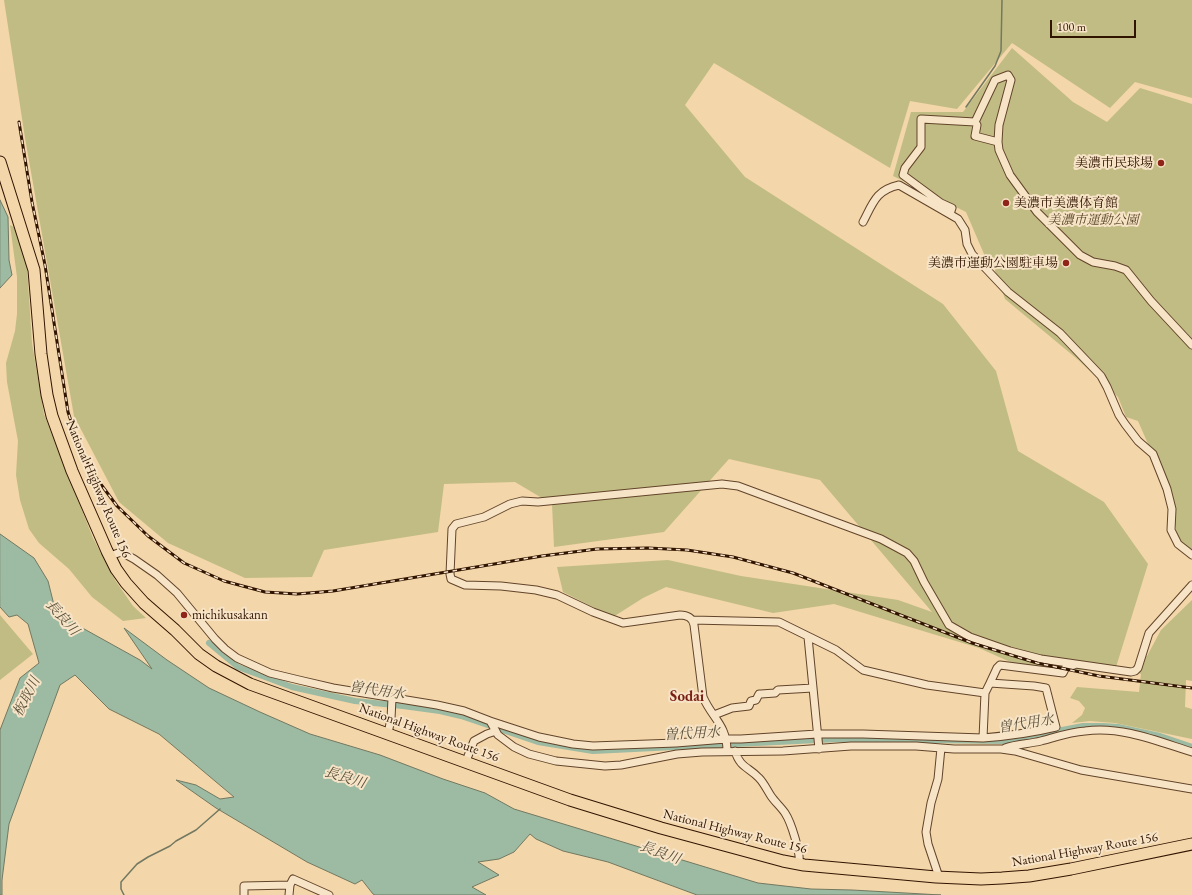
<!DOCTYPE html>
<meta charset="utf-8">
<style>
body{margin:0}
#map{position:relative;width:1192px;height:895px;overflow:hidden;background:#f3d6a9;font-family:"EB Garamond",serif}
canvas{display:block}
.scale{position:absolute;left:1050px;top:20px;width:86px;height:18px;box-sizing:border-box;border:2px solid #311400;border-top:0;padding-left:5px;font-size:12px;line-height:14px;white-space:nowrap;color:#311400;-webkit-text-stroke:3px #f7e4c7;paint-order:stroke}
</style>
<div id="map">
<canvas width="1192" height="895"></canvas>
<div class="scale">100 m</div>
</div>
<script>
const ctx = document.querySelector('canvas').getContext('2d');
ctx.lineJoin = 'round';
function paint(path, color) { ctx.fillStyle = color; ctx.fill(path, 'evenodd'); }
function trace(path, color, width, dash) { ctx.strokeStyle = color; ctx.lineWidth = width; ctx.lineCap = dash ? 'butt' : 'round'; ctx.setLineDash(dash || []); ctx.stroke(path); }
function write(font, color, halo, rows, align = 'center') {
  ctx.font = font + ' "EB Garamond","Noto Serif JP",serif'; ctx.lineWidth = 4; ctx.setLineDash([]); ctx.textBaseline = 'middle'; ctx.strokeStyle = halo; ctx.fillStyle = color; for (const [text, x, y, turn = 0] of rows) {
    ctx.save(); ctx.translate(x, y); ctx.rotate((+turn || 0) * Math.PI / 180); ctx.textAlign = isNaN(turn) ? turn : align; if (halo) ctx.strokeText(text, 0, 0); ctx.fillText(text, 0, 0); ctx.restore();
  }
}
paint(new Path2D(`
 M 4,0 L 1192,0 L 1192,98 L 1135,82 L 1110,108 L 1012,43 L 957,109 L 910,101 L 890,168 L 714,63 L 685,105 L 745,177 L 943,304 L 996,371 L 1018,451 L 1104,502 L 1148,564 L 1116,667 L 1037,674 L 979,648 L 834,604 L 773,613 L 666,587 L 643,598 L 613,617 L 563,592 L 557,567 L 668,560 L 741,576 L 898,600 L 932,612 L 820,480 L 729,459 L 664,532 L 554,547 L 552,504 L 515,482 L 444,484 L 438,532 L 324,550 L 312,577 L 245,578 L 168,543 L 119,502 L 74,416 L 25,138 Z
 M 1012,48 L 1073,102 L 1107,122 L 1140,88 L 1192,104 L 1192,556 L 1177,535 L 1172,509 L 1166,485 L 1138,421 L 1126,417 L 1118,397 L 1076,358 L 1005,299 L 994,268 L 987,261 L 966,212 L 893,176 L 911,112 L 963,112 Z
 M 10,225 L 14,227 L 27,267 L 32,343 L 44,414 L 93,538 L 115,580 L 133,606 L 146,618 L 123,621 L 92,597 L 69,569 L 39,543 L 29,529 L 20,500 L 16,475 L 18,441 L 7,382 L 6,363 L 15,331 L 17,314 L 17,277 Z
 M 1192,600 L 1192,681 L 1186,680 L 1185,707 L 1192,709 L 1192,739 L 1115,723 L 1090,721 L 1072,723 L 1082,715 L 1085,708 L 1079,701 L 1070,698 L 1077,687 L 1139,692 L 1141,674 L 1138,673 L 1141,667 L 1142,655 L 1147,656 L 1161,630 Z
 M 0,615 L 33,654 L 0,680 Z`), '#c1bc84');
const water = new Path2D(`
 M 0,200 L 8,217 L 9,260 L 12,275 L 0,288 Z
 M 0,534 L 34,558 L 48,581 L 54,605 L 77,625 L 140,660 L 152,669 L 124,628 L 167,660 L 209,688 L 260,712 L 310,734 L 380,755 L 443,779 L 485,793 L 514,809 L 758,883 L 811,889 L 852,890 L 941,895 L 697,895 L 608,862 L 563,851 L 536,839 L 530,834 L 514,852 L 499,859 L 478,862 L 499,875 L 472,887 L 486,895 L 375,895 L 373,894 L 362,880 L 355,884 L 307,862 L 216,808 L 176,780 L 196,785 L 220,799 L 234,797 L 159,734 L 109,709 L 75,675 L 60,685 L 9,824 L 2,880 L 2,895 L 0,895 L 0,730 L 20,678 L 39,663 L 28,624 L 17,615 L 9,617 L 0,607 Z`);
paint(water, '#9dbaa2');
trace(water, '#727861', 1);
trace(new Path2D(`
 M 966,107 L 995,66 L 1001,51 L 1002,0
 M 124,895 L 121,889 L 121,882 L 137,864 L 148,857 L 170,846 L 176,841 L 196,830 L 220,809`), '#727861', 1.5);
trace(new Path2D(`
 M 209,643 L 238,667 L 292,687 L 355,701 L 403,706 L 440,711 L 461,716 L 538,742 L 593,751 L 838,739 L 1005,741 L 1083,726 L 1103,726 L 1118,727 L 1160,736 L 1192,747`), '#9dbaa2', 6);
const minor = new Path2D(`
 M 998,142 L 975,136 L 977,125 L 975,122 L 995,80 L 1008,75 L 1011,80 L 999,125 L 998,142 L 999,150 L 1010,175 L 1037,212 L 1080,255 L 1093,262 L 1115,266 L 1126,270 L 1151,301 L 1192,345
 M 950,214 L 952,208 L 941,203 L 903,175 L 905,168 L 921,147 L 921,119 L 975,122
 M 863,222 C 873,203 876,190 899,185 L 958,219 L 965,230 L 967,244 L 972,254 L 1008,292 L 1060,333 L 1101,376 L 1107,387 L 1119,415 L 1125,424 L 1138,441 L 1153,454 L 1167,489 L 1172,509 L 1171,530 L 1178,544 L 1192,555
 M 110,556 L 121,552 L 134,559 L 157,575 L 177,593 L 215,639 L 225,649 L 237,658 L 270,673 L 299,680 L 333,688 L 437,705 L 464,711 L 490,721 L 498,735 L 514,747 L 529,754 L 556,761 L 605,766 L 621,765 L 677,754 L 702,752 L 783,751 L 851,746 L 916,746 L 954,749 L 1001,749 L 1015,751 L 1081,770 L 1192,789
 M 692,620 L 779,622 L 836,650 L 863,670 L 927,685 L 985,693
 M 808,637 L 819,749
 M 990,683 L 997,668 L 1000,665 L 1063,673 L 1066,667 L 1074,665
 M 714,715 L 732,708 L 749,706 L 751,701 L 756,700 L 759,694 L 761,694 L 775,693 L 778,690 L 813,688
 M 490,721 L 539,737 L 573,744 L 593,746 L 676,743 L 726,739 L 741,739 L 817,734 L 863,734 L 983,738 C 1008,736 1031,733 1056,727 L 1046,688 L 1034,686 L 990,683 L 985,693 L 983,738
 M 388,733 L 391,719 L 392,698
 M 1005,748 C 1016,744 1029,744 1041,741 C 1056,737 1070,732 1085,731 C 1122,726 1157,741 1192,752
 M 727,751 C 727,725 712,718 703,697 L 694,625 C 693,618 687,615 680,615 L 623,623 L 593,612 L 557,595 L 536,590 L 501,586 L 465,585 L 451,579 L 450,574 L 452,529 L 456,524 L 484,517 L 510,504 L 522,501 L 538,502 L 722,484 L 738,486 L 881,539 L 907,553 L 914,561 L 924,582 L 949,625 L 970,637 L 1010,651 L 1041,659 L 1131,672 L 1135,671 L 1138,668 L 1149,633 L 1192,585
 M 735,751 C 740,768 749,767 759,778 C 764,783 767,790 771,796 C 775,802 781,807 785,813 C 791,822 801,853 799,864
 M 466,761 L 474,741 L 487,734 L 496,731
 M 939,877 L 928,844 L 926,832 L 931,803 L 938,779 L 941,748
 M 290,885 L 293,879 L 329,895
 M 244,895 L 244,886 L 290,885 L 289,895`);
const highway = new Path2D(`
 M 0,162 L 34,270 L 41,354 L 47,395 L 52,416 L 72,471 L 107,551 L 116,569 L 126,583 L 144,603 L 175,630 L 199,654 L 216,666 L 250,684 L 570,800 L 661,828 L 783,861 L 804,865 L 936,877 L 981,879 L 1002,878 L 1029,876 L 1071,869 L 1192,844`);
trace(minor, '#62442a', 9);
trace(highway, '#311400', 13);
trace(minor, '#f7e4c7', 7);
trace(highway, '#f3d6a9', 11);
const rail = new Path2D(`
 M 19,122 L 32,202 L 45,265 L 68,412 L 80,448 L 94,475 L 117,506 L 148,536 L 184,563 L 224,581 L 265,592 L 297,594 L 333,591 L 542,556 L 597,549 L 648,548 L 687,550 L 733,557 L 793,573 L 972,643 L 1037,663 L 1099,676 L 1192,688`);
trace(rail, '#311400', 3);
trace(rail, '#f7e4c7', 1.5, [4.5]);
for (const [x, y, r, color] of [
 [1161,163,4,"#8f2418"],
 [1006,203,4,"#8f2418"],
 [1066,263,4,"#8f2418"],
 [184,615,4,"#8f2418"]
]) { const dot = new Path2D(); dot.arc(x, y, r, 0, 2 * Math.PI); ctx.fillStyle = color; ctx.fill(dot); trace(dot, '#f7e4c7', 1.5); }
write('13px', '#311400', '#f7e4c7', [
 ["美濃市民球場",1153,163],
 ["美濃市美濃体育館",1014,203,"left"],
 ["美濃市運動公園駐車場",1058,263],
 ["michikusakann",192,615,"left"]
], 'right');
write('italic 13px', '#5c4628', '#f7e4c7', [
 ["美濃市運動公園",1093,220]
]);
write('13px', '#311400', '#f7e4c7', [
 ["National Highway Route 156",98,489,67],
 ["National Highway Route 156",429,733,20],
 ["National Highway Route 156",735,832,14],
 ["National Highway Route 156",1085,850,-10]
]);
write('italic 14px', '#574e39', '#f7e4c7', [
 ["長良川",62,618,48],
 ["曽代用水",377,691,8],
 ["板取川",27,697,-63],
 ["曽代用水",1026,724,-9],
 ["曽代用水",692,734,-3],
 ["長良川",345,778,17],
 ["長良川",660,853,20]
]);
write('bold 15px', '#7a1f14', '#f7e4c7', [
 ["Sodai",687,697]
]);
</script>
